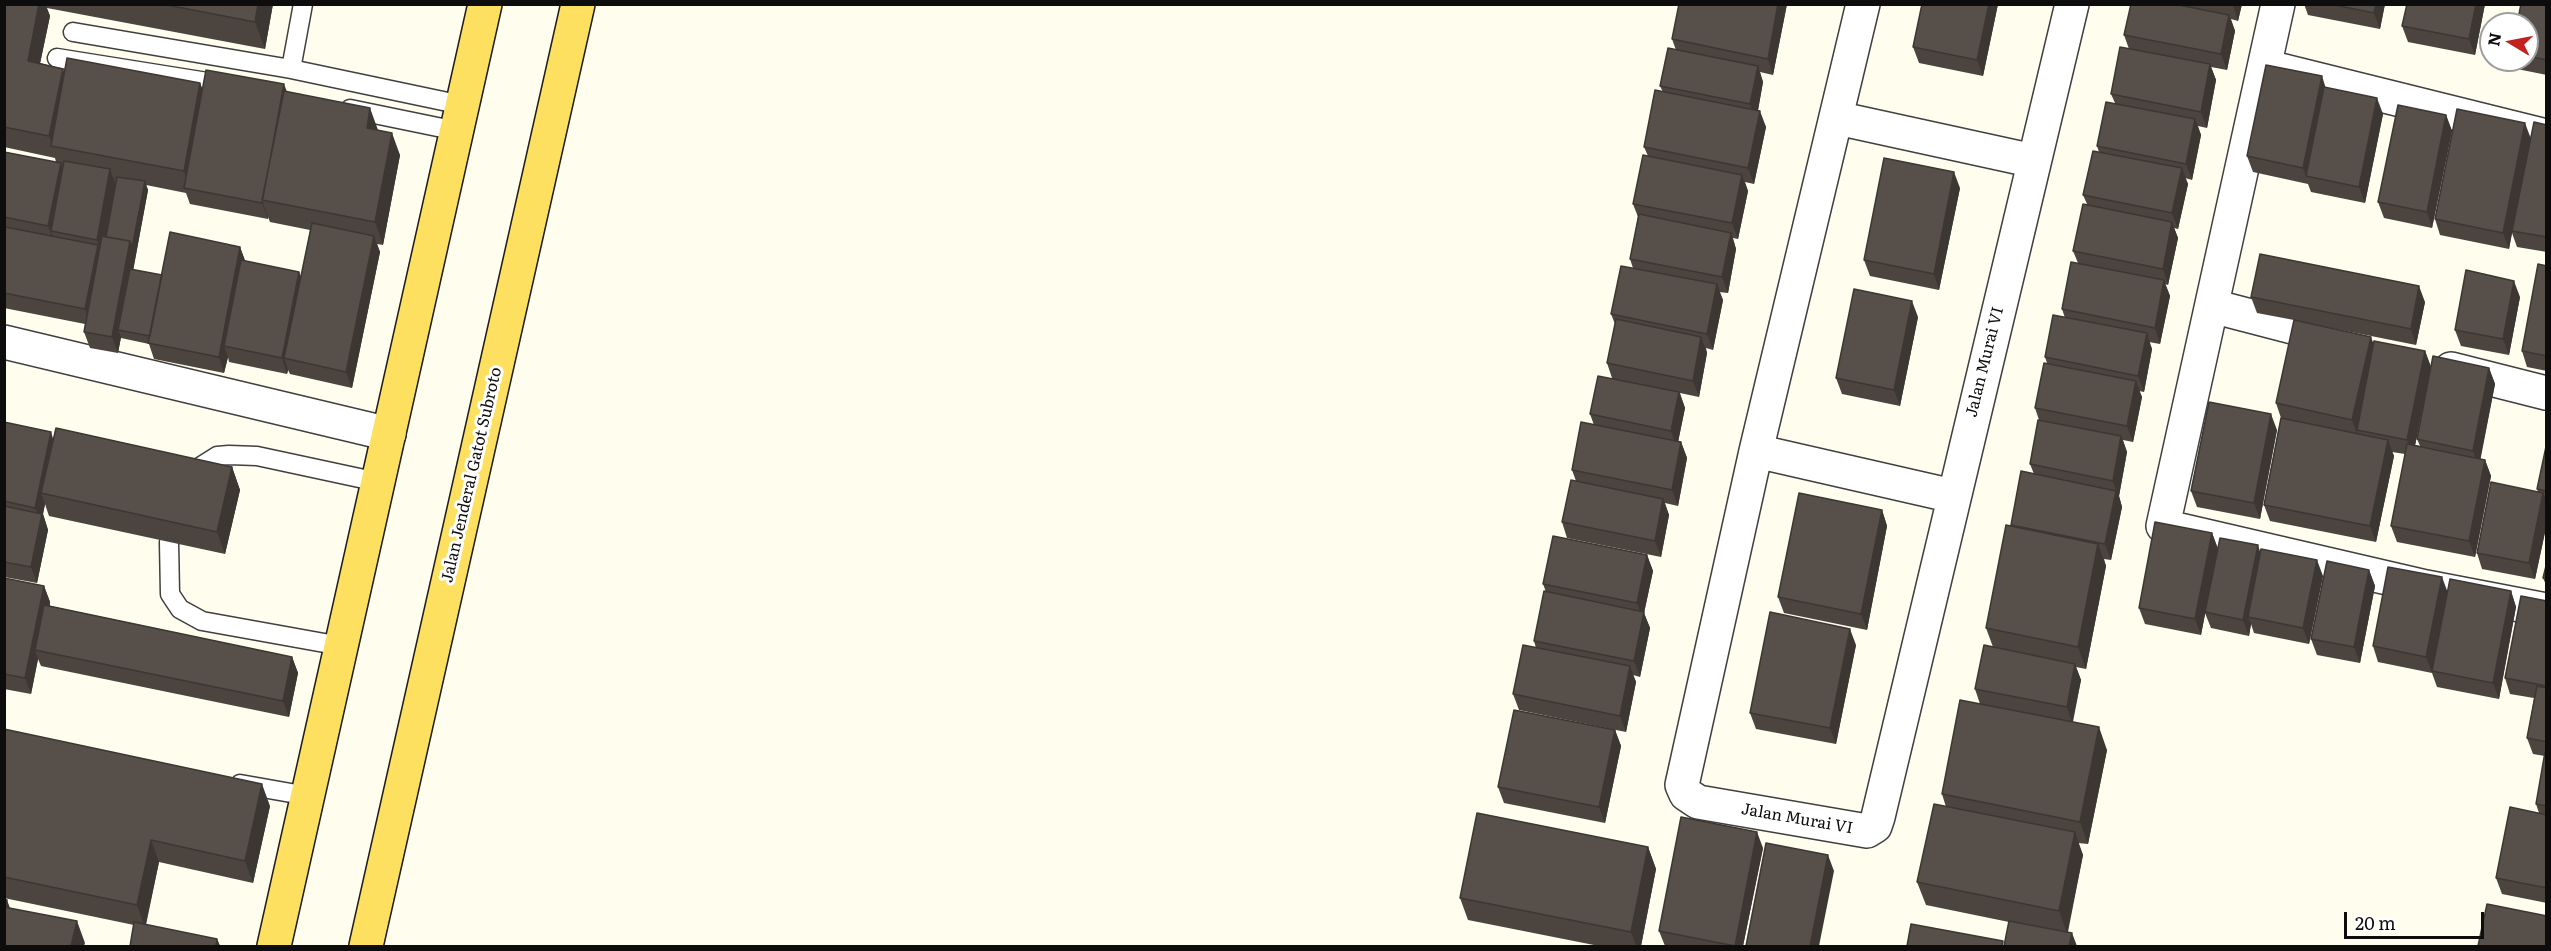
<!DOCTYPE html>
<style>
body{margin:0}
#map{position:relative;width:2551px;height:951px;overflow:hidden;background:#fffdee;font-family:Literata,serif}
canvas{display:block}
.frame{position:absolute;inset:0;border:6px solid #0d0d0d;pointer-events:none}
.north{position:absolute;left:2479px;top:12px;width:60px;height:60px;box-sizing:border-box;background:#fff;border:2px solid #9e9e9e;border-radius:50%;rotate:280deg;font-size:16px;font-weight:700;line-height:24px;text-align:center;color:#0d0d0d}
.north::after{content:'';display:block;margin:auto;width:21px;height:27px;background:#c32120;clip-path:polygon(50% 0,100% 100%,50% 72%,0 100%)}
.scale{position:absolute;left:2344px;top:912px;width:140px;height:27px;box-sizing:border-box;border:3px solid #0d0d0d;border-top:0;padding-left:8px;font-size:18px;line-height:21px;white-space:nowrap;color:#0d0d0d;-webkit-text-stroke:4px #fff;paint-order:stroke}
</style>
<div id="map">
<canvas width="2551" height="951"></canvas>
<div class="frame"></div>
<div class="north">N</div>
<div class="scale">20 m</div>
</div>
<script>
const c = document.querySelector('canvas').getContext('2d');
c.lineJoin = 'round';
const toPath = rows => new Path2D(rows.map(r => 'M' + r).join(''));
function stroke(path, color, width, dash) { c.strokeStyle = color; c.lineWidth = width; c.lineCap = dash ? 'butt' : 'round'; c.setLineDash(dash || []); c.stroke(path); }
function paint(path, color) { c.fillStyle = color; c.fill(path, 'evenodd'); }
function write(font, color, halo, rows, align = 'center') {
  c.font = font + ' Literata,serif'; c.lineWidth = 6; c.setLineDash([]); c.textBaseline = 'middle'; c.strokeStyle = halo; c.fillStyle = color; for (const [text, x, y, turn = 0] of rows) {
    c.save(); c.translate(x, y); c.rotate((+turn || 0) * Math.PI / 180); c.textAlign = isNaN(turn) ? turn : align; if (halo) c.strokeText(text, 0, 0); c.fillText(text, 0, 0); c.restore();
  }
}
const service = toPath([
 [73,32,291,69,462,105],
 [57,58,226,85],
 [291,69,303,4],
 [350,109,457,131],
 [187,475,217,456,229,455,257,456,378,482],
 [169,542,170,594,180,609,202,621,341,646],
 [240,784,308,796]
]);
const minor = toPath([
 [1863,4,1756,451,1682,785,1686,794,1698,802,1867,831,1875,826,1878,817,2072,4],
 [2278,4,2163,526,2426,587,2546,610],
 [2280,70,2546,136],
 [1837,118,2034,161],
 [2212,306,2335,338],
 [4,342,389,434],
 [2451,369,2546,393],
 [1756,451,1953,496]
]);
const primary = toPath([
 [274,946,485,4],
 [366,946,578,4]
]);
stroke(service, '#404040', 21);
stroke(minor, '#404040', 36);
stroke(primary, '#1e1e1e', 36);
stroke(service, '#fff', 18);
stroke(minor, '#fff', 33);
stroke(primary, '#fde060', 33);
paint(toPath([
 [4,4,273,4,265,49,47,8,50,16,40,63,63,69,64,73,200,83,202,88,286,92,378,130,400,155,383,245,377,244,380,252,352,388,290,374,288,370,287,374,229,362,228,357,224,373,154,359,149,344,121,338,121,337,118,353,90,348,84,332,85,324,4,308,4,152,56,162,55,158,4,147],
 [146,185,186,193,190,204,268,219,268,217,270,222,310,230,301,277,299,272,245,261,240,247,162,275,133,270,148,190],
 [1679,4,1787,4,1773,75,1760,72,1763,82,1758,111,1766,127,1754,184,1745,182,1748,191,1738,239,1733,238,1736,249,1728,293,1719,292,1723,300,1713,350,1706,348,1707,353,1699,397,1680,393,1685,408,1678,442,1681,442,1687,458,1678,506,1665,503,1669,515,1661,557,1567,538,1562,522,1576,481,1572,470,1594,425,1590,414,1612,378,1607,363,1615,324,1611,314,1633,268,1630,259,1638,217,1633,204,1648,156,1644,147,1663,92,1660,86,1676,50,1672,39],
 [1998,4,1983,76,1919,63,1913,47],
 [2131,4,2242,4,2238,21,2231,19,2235,31,2227,70,2211,67,2216,80,2207,128,2198,126,2201,135,2192,180,2185,178,2188,184,2178,229,2174,228,2178,238,2168,285,2165,284,2170,296,2160,344,2149,342,2152,349,2144,392,2139,391,2142,397,2133,442,2123,440,2127,452,2119,496,2122,507,2111,560,2104,559,2106,566,2086,669,2076,667,2081,680,2073,722,2107,750,2088,844,2078,843,2083,855,2068,932,2005,946,2009,922,1926,905,1917,882,1946,807,1942,794,1980,704,1975,689,1993,647,1986,628,2011,526,2034,474,2030,464,2039,420,2035,408,2047,363,2045,357,2065,318,2062,309,2078,263,2073,251,2087,204,2083,195,2099,152,2097,146,2115,103,2111,94,2129,49,2124,35],
 [2304,4,2385,4,2380,29,2308,15],
 [2407,4,2485,4,2475,55,2408,42,2402,26],
 [2547,4,2547,75,2517,69,2514,60,2527,60,2527,24],
 [2326,87,2383,114,2365,203,2311,192,2308,184,2253,172,2247,156],
 [2446,115,2452,131,2432,228,2384,218,2378,202],
 [2547,125,2547,252,2517,247,2512,233,2509,249,2440,235,2435,219],
 [1960,188,1939,290,1870,276,1864,260],
 [2547,266,2547,371,2527,367,2522,351],
 [2251,297,2425,302,2416,345,2306,323,2374,344,2425,351,2431,367,2415,445,2420,446,2417,439,2489,368,2495,384,2480,459,2485,460,2491,476,2475,557,2397,542,2391,526,2405,454,2392,452,2394,456,2376,542,2270,521,2264,505,2281,418,2276,403,2294,320,2257,313],
 [2520,297,2509,355,2461,346,2455,330],
 [1918,317,1900,406,1842,394,1836,378],
 [4,422,53,439,232,467,240,490,225,554,49,516,45,504,43,514,48,530,37,583,4,577],
 [2277,430,2260,519,2197,507,2191,491],
 [2547,442,2547,523,2535,579,2482,569,2477,553,2538,492,2537,489],
 [1882,510,1887,526,1867,630,1784,613,1778,597],
 [2212,533,2218,549,2260,552,2323,576,2309,644,2254,633,2251,624,2249,636,2211,628,2205,613,2201,635,2145,624,2139,608],
 [1647,555,1653,571,1644,613,1650,628,1640,677,1633,675,1636,682,1626,732,1519,710,1513,694,1536,648,1534,641,1546,592,1543,584],
 [2547,562,2547,587,2543,578],
 [2369,570,2375,586,2360,663,2317,655,2311,639],
 [4,578,44,586,50,602,50,606,292,657,298,673,289,717,41,666,38,659,31,694,4,689],
 [2511,591,2516,607,2499,699,2437,687,2432,673,2378,662,2373,646,2447,592],
 [2547,601,2547,903,2502,894,2496,878,2539,813,2536,804,2545,756,2533,754,2527,738,2534,698,2510,694,2505,678],
 [1856,645,1836,744,1756,729,1750,713],
 [4,729,270,806,253,883,159,862,146,925,217,939,220,946,130,946,134,925,4,898],
 [1615,730,1621,746,1605,823,1504,803,1498,787],
 [1648,847,1656,869,1641,946,1599,946,1468,920,1460,898],
 [1763,848,1743,946,1665,946,1659,931]
]), '#4b443f');
paint(toPath([
 [39,4,45,4,50,16,36,83,28,61],
 [258,4,273,4,265,49,255,22],
 [1778,4,1787,4,1773,75,1768,59],
 [1989,4,1998,4,1983,76,1977,60],
 [2242,4,2238,21,2233,5],
 [2376,4,2385,4,2380,29,2374,13],
 [2476,4,2485,4,2475,55,2469,39],
 [2229,15,2235,31,2227,70,2221,54],
 [2210,64,2216,80,2207,128,2201,112],
 [1758,66,1763,82,1756,120,1750,104],
 [63,69,71,91,53,147,49,136],
 [2322,76,2327,92,2306,176,2303,168],
 [200,83,208,105,190,190,184,171],
 [284,84,290,100,263,200],
 [2377,98,2383,114,2365,203,2359,187],
 [370,108,378,130,367,128],
 [1760,111,1766,127,1754,184,1748,168],
 [2446,115,2452,131,2432,228,2427,212],
 [2195,119,2201,135,2192,180,2186,164],
 [2525,123,2531,139,2512,231,2512,233,2509,249,2503,233],
 [392,133,400,155,383,245,375,222],
 [61,163,66,179,51,231,54,240,54,242,48,226],
 [2182,168,2188,184,2178,229,2172,213],
 [110,169,116,185,103,256,97,240],
 [1954,172,1960,188,1939,290,1934,274],
 [1742,175,1748,191,1738,239,1732,223],
 [145,181,148,190,122,331,118,330,121,337,118,353,112,337,130,241],
 [262,201,268,217,268,219,262,203],
 [2172,222,2178,238,2168,285,2163,269],
 [1731,233,1736,249,1728,293,1722,277],
 [374,236,380,252,352,388,346,372],
 [98,245,103,261,91,325,85,309],
 [240,247,246,263,224,346,228,357,224,373,219,357],
 [299,272,305,288,284,358,288,370,287,374,282,358],
 [2164,280,2170,296,2160,344,2155,328],
 [2514,281,2520,297,2509,355,2503,339],
 [1717,284,1723,300,1713,350,1707,334],
 [2419,286,2425,302,2416,345,2411,329],
 [1912,301,1918,317,1900,406,1894,390],
 [2147,333,2152,349,2144,392,2138,376],
 [1701,337,1707,353,1699,397,1693,381],
 [2371,337,2377,353,2357,430,2358,436,2352,420],
 [2425,351,2431,367,2413,456,2407,440],
 [2489,368,2495,384,2479,467,2473,451],
 [2136,381,2142,397,2133,442,2127,426],
 [1679,392,1685,408,1677,447,1671,431],
 [2271,414,2277,430,2260,519,2254,503],
 [51,432,56,448,41,493,45,504,43,514,48,530,37,583,31,567,41,523,35,508],
 [2121,436,2127,452,2119,496,2122,507,2111,560,2105,544,2116,491,2113,481],
 [2388,440,2394,456,2376,542,2370,526],
 [1681,442,1687,458,1678,506,1672,490],
 [2485,460,2491,476,2475,557,2469,541],
 [232,467,240,490,225,554,217,532],
 [2543,493,2547,501,2547,523,2535,579,2529,563],
 [1663,499,1669,515,1661,557,1655,541],
 [1882,510,1887,526,1867,630,1861,614],
 [2212,533,2218,549,2201,635,2195,619],
 [2098,544,2106,566,2086,669,2078,647],
 [2258,545,2263,561,2248,617,2251,624,2249,636,2243,620],
 [1647,555,1653,571,1644,613,1650,628,1640,677,1634,661,1643,619,1637,603],
 [2317,560,2323,576,2309,644,2303,628],
 [2369,570,2375,586,2360,663,2354,647],
 [2442,577,2448,593,2432,673,2426,657],
 [44,586,50,602,40,651,35,650,38,659,31,694,25,678],
 [2511,591,2516,607,2499,699,2493,683],
 [1850,629,1856,645,1836,744,1830,728],
 [292,657,298,673,289,717,283,701],
 [2075,664,2081,680,2072,723,2067,707],
 [1630,666,1636,682,1626,732,1620,716],
 [2099,727,2107,750,2088,844,2080,822],
 [1615,730,1621,746,1605,823,1599,807],
 [262,784,270,806,253,883,245,861],
 [1757,832,1763,848,1743,946,1735,946],
 [2075,832,2083,855,2067,933,2059,911],
 [151,840,159,862,145,927,137,905],
 [1648,847,1656,869,1641,946,1636,946,1631,932],
 [1828,855,1834,871,1819,946,1810,946],
 [7,900,10,908,4,913],
 [77,921,85,943,84,946,71,946],
 [2072,933,2077,946,2069,946],
 [217,939,220,946,216,946]
]), '#3d3733');
const building = toPath([
 [4,4,39,4,28,61,63,69,49,136,4,127,4,4],
 [162,4,258,4,255,22,162,4],
 [1679,4,1778,4,1768,59,1672,39,1679,4],
 [1922,4,1989,4,1977,60,1913,47,1922,4],
 [2131,4,2174,4,2229,15,2221,54,2124,35,2131,4],
 [2330,4,2376,4,2374,13,2330,4],
 [2407,4,2476,4,2469,39,2402,26,2407,4],
 [2521,4,2547,4,2547,60,2527,56,2527,24,2517,24,2521,4],
 [2120,47,2210,64,2201,112,2111,94,2120,47],
 [1668,48,1758,66,1750,104,1660,86,1668,48],
 [67,58,200,83,184,171,51,146,67,58],
 [2266,65,2322,76,2303,168,2247,156,2266,65],
 [206,70,284,84,262,203,184,188,206,70],
 [2324,87,2377,98,2359,187,2306,176,2324,87],
 [1655,90,1760,111,1748,168,1644,147,1655,90],
 [284,91,370,108,367,128,392,133,375,222,262,200,284,91],
 [2106,102,2195,119,2186,164,2097,146,2106,102],
 [2398,105,2446,115,2427,212,2378,202,2398,105],
 [2457,109,2525,123,2503,233,2435,219,2457,109],
 [2534,122,2547,125,2547,237,2512,231,2534,122],
 [2093,151,2182,168,2172,213,2083,195,2093,151],
 [4,152,61,163,48,226,4,217,4,152],
 [1643,155,1742,175,1732,223,1633,204,1643,155],
 [1884,158,1954,172,1934,274,1864,260,1884,158],
 [64,161,110,169,97,240,51,231,64,161],
 [117,177,145,181,132,248,130,241,106,237,117,177],
 [2083,204,2172,222,2163,269,2073,251,2083,204],
 [1639,214,1731,233,1722,277,1630,259,1639,214],
 [312,223,374,236,346,372,284,358,312,223],
 [5,227,98,245,85,309,4,293,4,232,5,227],
 [170,232,240,247,219,357,148,343,170,232],
 [102,236,130,241,112,337,84,332,102,236],
 [2260,254,2419,286,2411,329,2251,297,2260,254],
 [241,260,299,272,282,358,224,346,241,260],
 [2071,262,2164,280,2155,328,2062,309,2071,262],
 [2538,264,2547,266,2547,356,2522,351,2538,264],
 [1621,266,1717,284,1707,334,1611,314,1621,266],
 [130,269,162,275,150,336,118,330,130,269],
 [2466,270,2514,281,2503,339,2455,330,2466,270],
 [1854,289,1912,301,1894,390,1836,378,1854,289],
 [2053,315,2147,333,2138,376,2045,357,2053,315],
 [1616,319,1701,337,1693,381,1607,363,1616,319],
 [2294,320,2371,337,2352,420,2276,403,2294,320],
 [2374,341,2425,351,2407,440,2357,430,2374,341],
 [2433,356,2489,368,2473,451,2417,439,2433,356],
 [2044,363,2136,381,2127,426,2035,408,2044,363],
 [1598,376,1679,392,1671,431,1590,414,1598,376],
 [2209,402,2271,414,2254,503,2191,491,2209,402],
 [2281,418,2388,440,2370,526,2264,505,2281,418],
 [2038,420,2121,436,2113,481,2030,464,2038,420],
 [4,422,51,432,35,508,4,501,4,422],
 [1581,422,1681,442,1672,490,1572,470,1581,422],
 [56,428,232,467,217,532,41,493,56,428],
 [2547,442,2547,491,2537,489,2547,442],
 [2407,444,2485,460,2469,541,2391,526,2407,444],
 [2021,471,2116,491,2105,544,2011,525,2021,471],
 [1571,480,1663,499,1655,541,1562,522,1571,480],
 [2491,482,2543,493,2529,563,2477,553,2491,482],
 [1799,493,1882,510,1861,614,1778,597,1799,493],
 [4,506,42,514,31,567,4,562,4,506],
 [2155,522,2212,533,2195,619,2139,608,2155,522],
 [2006,525,2098,544,2078,647,1986,628,2006,525],
 [1553,536,1647,555,1637,603,1543,584,1553,536],
 [2220,538,2258,545,2243,620,2205,612,2220,538],
 [2261,549,2317,560,2303,628,2248,617,2261,549],
 [2327,561,2369,570,2354,647,2311,639,2327,561],
 [2547,562,2547,579,2543,578,2547,562],
 [2388,567,2442,577,2426,657,2373,646,2388,567],
 [4,578,44,586,25,678,4,674,4,578],
 [2450,579,2511,591,2493,683,2432,671,2450,579],
 [1544,591,1644,612,1634,661,1534,641,1544,591],
 [2521,596,2547,601,2547,686,2505,678,2521,596],
 [44,605,292,657,283,701,35,650,44,605],
 [1770,612,1850,629,1830,728,1750,713,1770,612],
 [1523,645,1630,666,1620,716,1513,694,1523,645],
 [1984,645,2075,664,2067,707,1975,689,1984,645],
 [2537,686,2547,688,2547,742,2527,738,2537,686],
 [1960,700,2099,727,2080,822,1942,794,1960,700],
 [1514,710,1615,730,1599,807,1498,787,1514,710],
 [4,729,262,784,245,861,151,840,137,905,4,877,4,729],
 [2545,752,2547,753,2547,806,2536,804,2545,752],
 [1934,804,2075,832,2059,911,1917,882,1934,804],
 [2510,807,2547,815,2547,888,2496,878,2510,807],
 [1477,813,1648,847,1631,932,1460,898,1477,813],
 [1681,817,1757,832,1735,946,1659,931,1681,817],
 [1766,843,1828,855,1810,946,1746,946,1766,843],
 [4,899,7,900,6,907,4,907,4,899],
 [2487,904,2547,916,2547,946,2478,946,2487,904],
 [4,907,77,921,71,946,4,946,4,907],
 [2009,921,2072,933,2069,946,2004,946,2009,921],
 [134,922,217,939,216,946,130,946,134,922],
 [1911,924,2003,941,2002,946,1907,946,1911,924]
]);
paint(building, '#574f49');
stroke(building, '#3d3733', 1.5);
write('16px', '#0d0d0d', '#fff', [
 ["Jalan Murai VI",1985,362,-76],
 ["Jalan Jenderal Gatot Subroto",472,475,-77],
 ["Jalan Murai VI",1797,819,10]
]);
</script>
